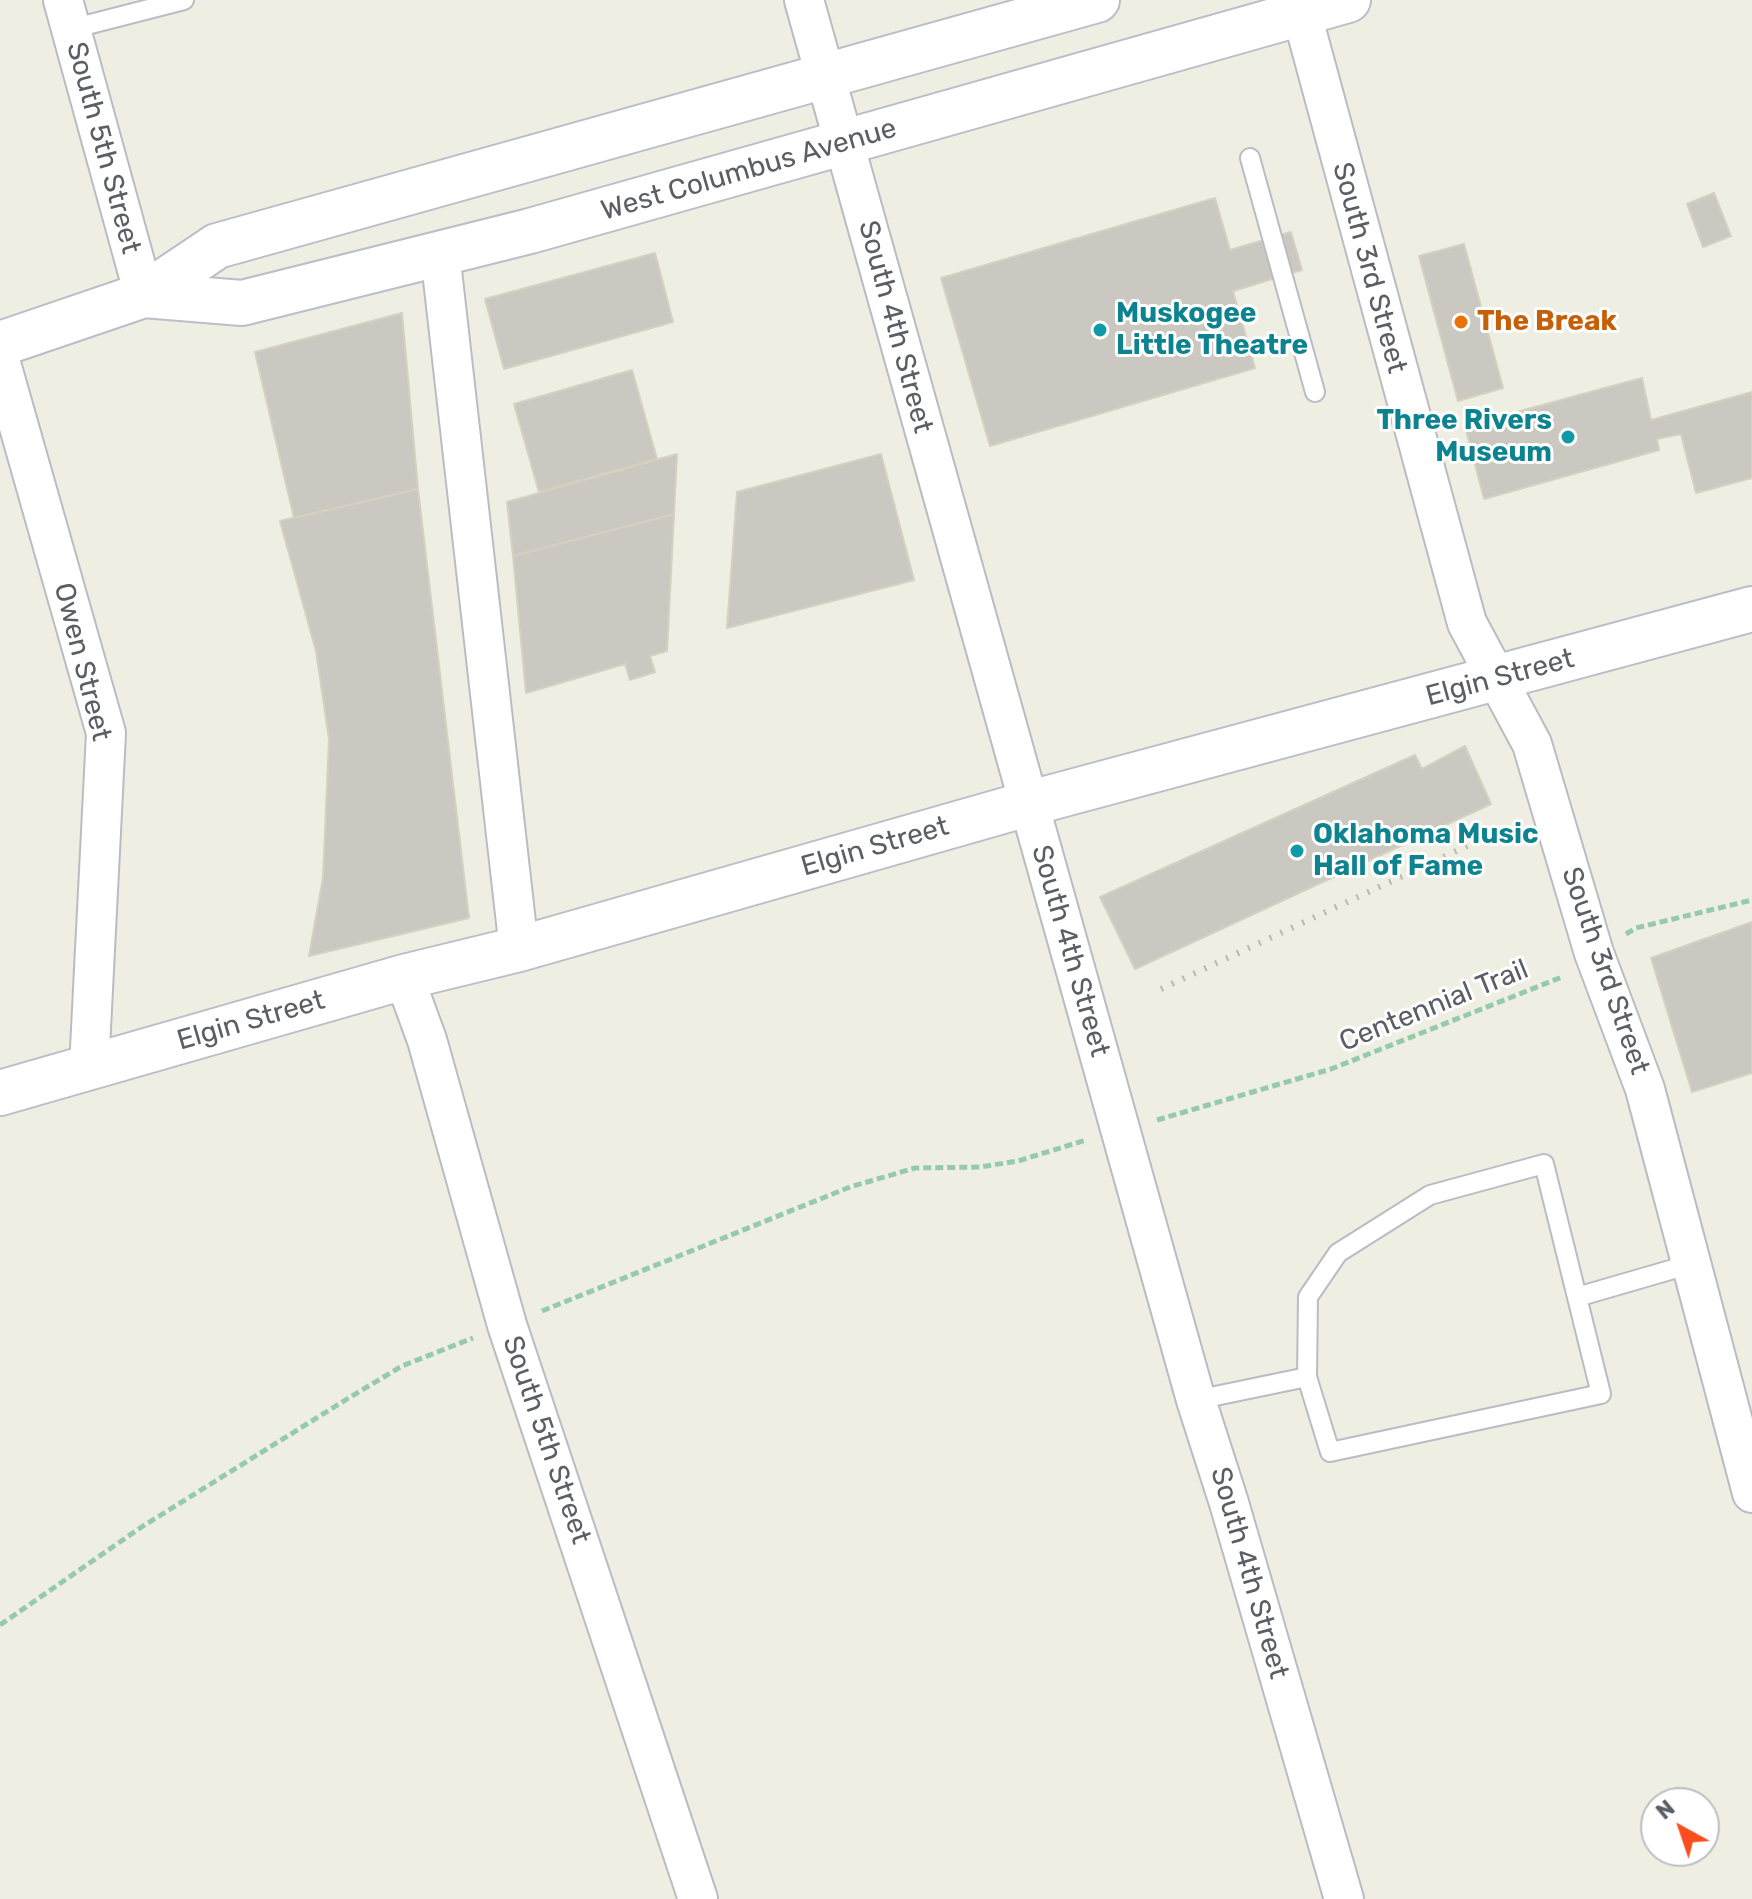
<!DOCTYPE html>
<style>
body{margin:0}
#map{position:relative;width:1752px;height:1899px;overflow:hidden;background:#efeee3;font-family:Rubik,sans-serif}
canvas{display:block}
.north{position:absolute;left:1640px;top:1787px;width:80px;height:80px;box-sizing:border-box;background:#fff;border:2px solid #bdbfc1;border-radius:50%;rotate:320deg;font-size:22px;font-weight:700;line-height:32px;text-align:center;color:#5b5e65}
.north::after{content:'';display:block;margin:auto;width:28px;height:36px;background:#fb4e1e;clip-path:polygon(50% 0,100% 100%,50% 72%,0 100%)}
</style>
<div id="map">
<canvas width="1752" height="1899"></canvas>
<div class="north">N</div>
</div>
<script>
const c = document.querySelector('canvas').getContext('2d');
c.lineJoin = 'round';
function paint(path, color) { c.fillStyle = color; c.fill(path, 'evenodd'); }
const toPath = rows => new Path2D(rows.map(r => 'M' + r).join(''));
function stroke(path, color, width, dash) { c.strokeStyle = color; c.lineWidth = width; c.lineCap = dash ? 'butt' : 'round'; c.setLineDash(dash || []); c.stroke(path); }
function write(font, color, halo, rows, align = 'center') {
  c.font = font + ' Rubik,sans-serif'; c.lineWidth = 6; c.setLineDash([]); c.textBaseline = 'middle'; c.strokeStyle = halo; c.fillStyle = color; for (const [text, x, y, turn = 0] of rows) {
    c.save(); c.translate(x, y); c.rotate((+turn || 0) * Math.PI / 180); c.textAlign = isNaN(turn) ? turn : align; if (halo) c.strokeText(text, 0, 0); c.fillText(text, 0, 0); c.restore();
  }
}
const building = toPath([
 [1714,193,1731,236,1703,247,1687,204,1714,193],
 [1215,198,1230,250,1291,232,1302,270,1233,291,1255,368,990,446,941,278,1215,198],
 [1464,244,1503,388,1458,401,1419,256,1464,244],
 [655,253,673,322,504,369,485,299,655,253],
 [402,313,418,489,294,518,255,352,402,313],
 [632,370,657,459,539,492,514,404,632,370],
 [1642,378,1651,420,1752,392,1752,478,1696,493,1681,434,1657,439,1659,450,1484,499,1465,426,1642,378],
 [677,454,674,514,513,556,507,502,677,454],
 [881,454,914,580,727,628,737,492,881,454],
 [418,489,469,918,309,956,323,878,329,739,316,651,280,521,418,489],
 [674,514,667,651,650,656,655,672,630,680,625,664,526,693,513,556,674,514],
 [1465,746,1491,804,1135,969,1100,897,1415,755,1422,769,1465,746],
 [1752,922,1752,1073,1692,1092,1651,958,1752,922]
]);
paint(building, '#cac8c0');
stroke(building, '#d5d1c0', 2);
const lane = toPath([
 [71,29,184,0],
 [1250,158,1315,392],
 [1577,1297,1691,1264],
 [1196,1400,1307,1377,1330,1452,1601,1394,1544,1164,1430,1195,1338,1253,1308,1297,1307,1377]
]);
const street = toPath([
 [63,0,144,295],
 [804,0,1196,1400,1229,1503,1344,1899],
 [1298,0,1467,623,1532,744,1594,953,1645,1089,1752,1493],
 [440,253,519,949],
 [0,360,106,733,89,1068],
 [404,977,427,1040,507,1325,698,1899]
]);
const secondary = toPath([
 [144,295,242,303,530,231,1348,0],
 [0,344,144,295,217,246,1097,0],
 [0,1093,404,977,519,949,1027,804,1752,609]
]);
stroke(lane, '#bbbcc3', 22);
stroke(street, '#bbbcc3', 42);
stroke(secondary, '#bbbec6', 48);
stroke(toPath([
 [1626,934,1636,928,1752,900],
 [1157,1120,1331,1069,1562,977],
 [542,1311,850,1187,915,1168,980,1167,1018,1161,1086,1140],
 [0,1625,140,1528,347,1399,402,1366,473,1338]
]), '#95cbac', 5, [8, 4]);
stroke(lane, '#fff', 18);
stroke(street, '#fff', 38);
stroke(secondary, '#fff', 44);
stroke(toPath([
 [1161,989,1469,845]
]), '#b7b7b8', 6, [2, 10]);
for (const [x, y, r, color] of [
 [1461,322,8,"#e8710a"],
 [1100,330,8,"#0f9aa8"],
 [1568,437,8,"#0f9aa8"],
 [1297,851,8,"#0f9aa8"]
]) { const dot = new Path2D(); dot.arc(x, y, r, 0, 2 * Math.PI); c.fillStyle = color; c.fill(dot); stroke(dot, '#fff', 3); }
write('28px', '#5b5e65', '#fff', [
 ["South 5th Street",103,148,75],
 ["West Columbus Avenue",749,170,-16],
 ["South 3rd Street",1369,268,75],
 ["South 4th Street",895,327,75],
 ["Owen Street",82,662,76],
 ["Elgin Street",1500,678,-15],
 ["Elgin Street",875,847,-16],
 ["South 4th Street",1070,951,74],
 ["South 3rd Street",1605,971,71],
 ["Centennial Trail",1434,1006,-22],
 ["Elgin Street",251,1021,-16],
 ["South 5th Street",546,1440,71],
 ["South 4th Street",1249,1573,74]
]);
write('bold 28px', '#0d838f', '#fff', [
 ["Muskogee",1116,314],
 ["Little Theatre",1116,346],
 ["Three Rivers",1552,421,"right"],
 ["Museum",1552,453,"right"],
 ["Oklahoma Music",1313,835],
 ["Hall of Fame",1313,867]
], 'left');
write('bold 28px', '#c56008', '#fff', [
 ["The Break",1477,322]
], 'left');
</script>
